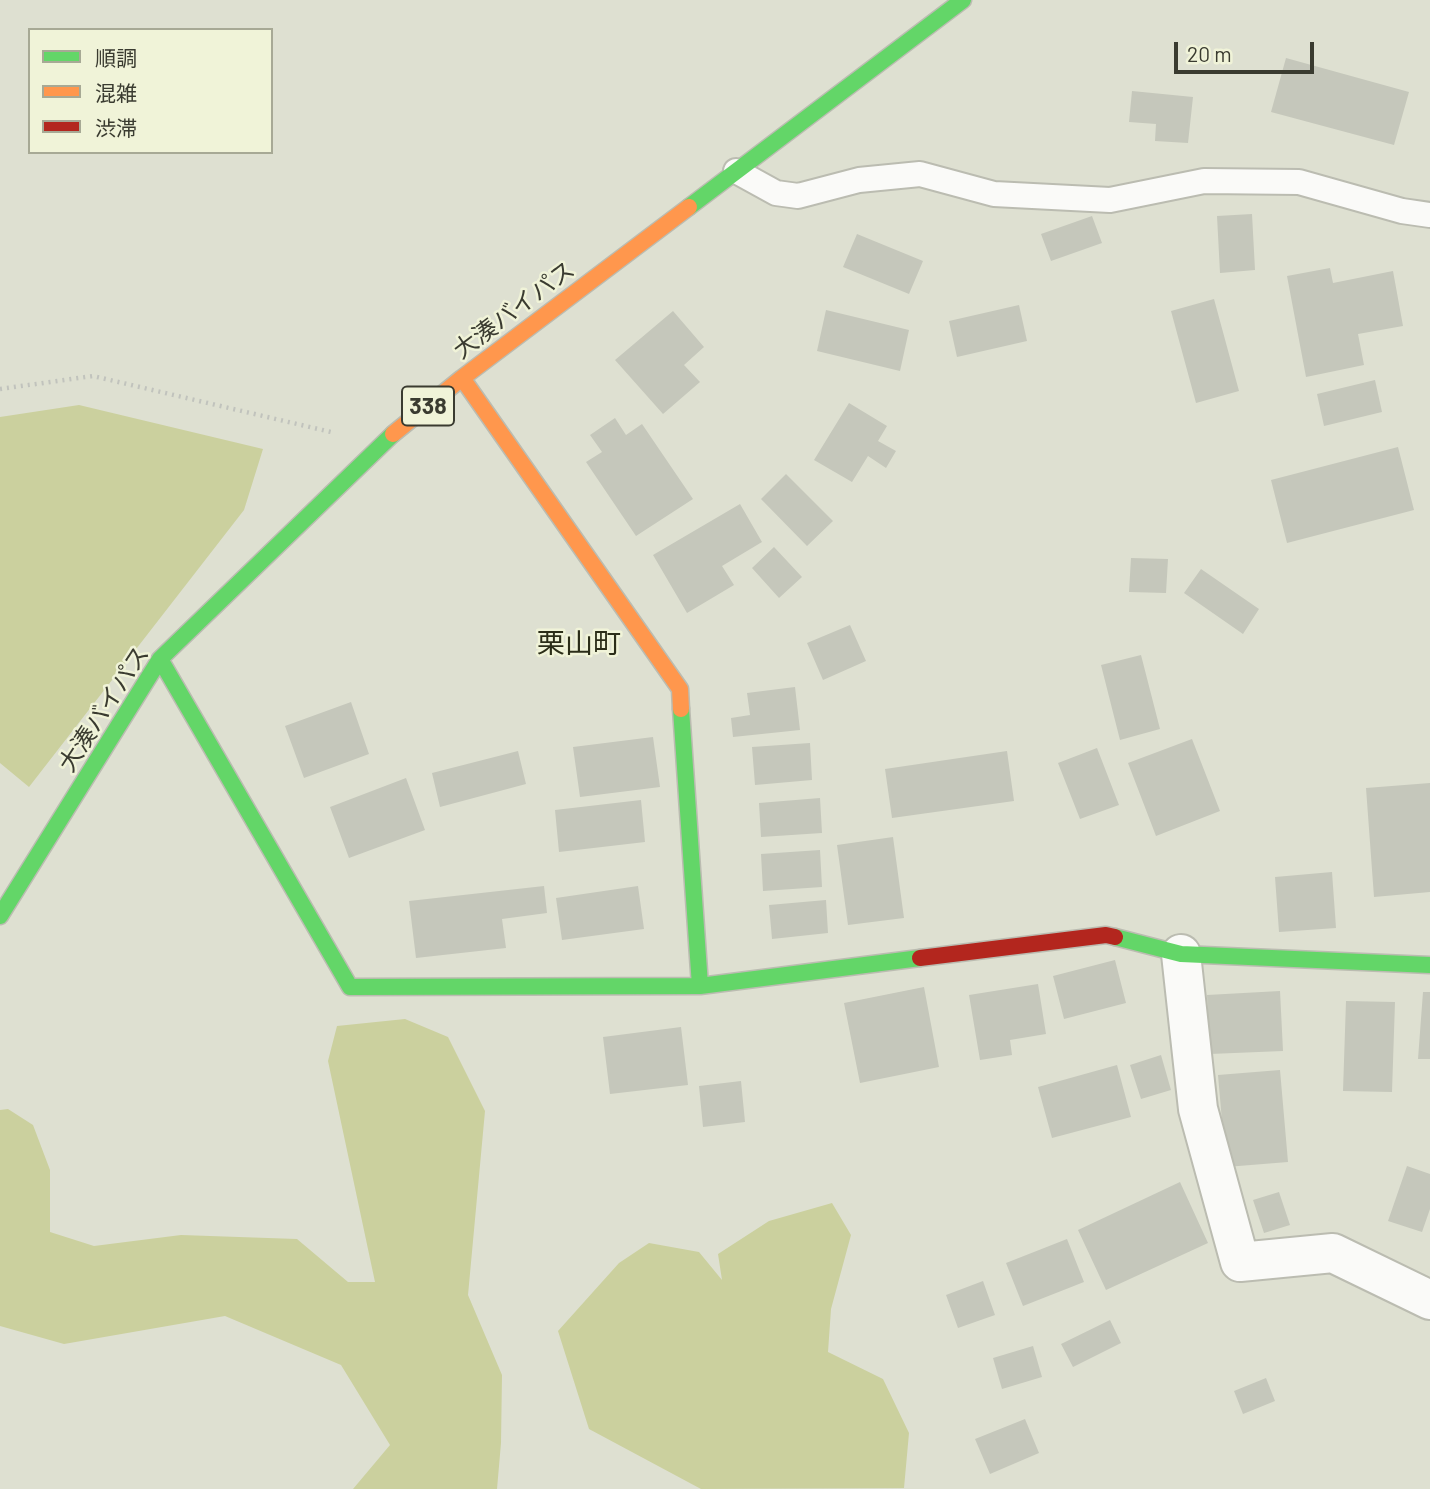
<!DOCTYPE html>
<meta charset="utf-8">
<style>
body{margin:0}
#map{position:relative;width:1430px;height:1489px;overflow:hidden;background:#dee0d1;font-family:Barlow,"Noto Sans JP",sans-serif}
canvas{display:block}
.legend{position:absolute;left:28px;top:28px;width:245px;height:126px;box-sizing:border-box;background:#f0f3d8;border:2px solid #a7a995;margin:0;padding:9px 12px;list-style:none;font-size:21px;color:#3a3b30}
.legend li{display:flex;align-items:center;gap:14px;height:35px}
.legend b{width:35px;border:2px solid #a7a995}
.scale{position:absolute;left:1174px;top:42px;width:140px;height:32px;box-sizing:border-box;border:4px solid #3a3b30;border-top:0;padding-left:9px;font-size:21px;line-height:24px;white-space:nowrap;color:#3a3b30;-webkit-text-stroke:5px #f0f3d8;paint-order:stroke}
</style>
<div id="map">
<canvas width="1430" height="1489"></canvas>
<ul class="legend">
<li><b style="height:9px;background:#63d668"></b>順調</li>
<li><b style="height:9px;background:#ff974d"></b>混雑</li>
<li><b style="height:9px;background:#b3261e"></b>渋滞</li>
</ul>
<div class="scale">20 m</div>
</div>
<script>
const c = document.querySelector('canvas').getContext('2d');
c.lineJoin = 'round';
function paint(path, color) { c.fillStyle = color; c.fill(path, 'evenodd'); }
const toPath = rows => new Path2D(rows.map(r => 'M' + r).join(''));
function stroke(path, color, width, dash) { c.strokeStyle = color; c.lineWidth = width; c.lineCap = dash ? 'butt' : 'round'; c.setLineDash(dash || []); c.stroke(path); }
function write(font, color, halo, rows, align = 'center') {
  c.font = font + ' Barlow,"Noto Sans JP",sans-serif'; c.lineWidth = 5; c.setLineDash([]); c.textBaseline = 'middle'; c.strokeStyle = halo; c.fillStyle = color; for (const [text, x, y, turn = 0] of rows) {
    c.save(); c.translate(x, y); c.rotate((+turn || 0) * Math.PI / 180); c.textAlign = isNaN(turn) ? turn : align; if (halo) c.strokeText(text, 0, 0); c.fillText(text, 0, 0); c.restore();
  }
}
paint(toPath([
 [79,405,263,449,244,510,29,787,0,763,0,417],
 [405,1019,448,1037,485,1111,468,1295,502,1375,501,1443,497,1489,353,1489,390,1445,341,1365,225,1316,64,1344,0,1326,0,1110,8,1109,33,1125,50,1170,50,1232,94,1246,181,1235,297,1239,348,1282,375,1282,328,1061,337,1026],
 [832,1203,851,1235,831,1309,828,1352,883,1379,909,1433,904,1488,701,1489,589,1429,558,1331,619,1263,649,1243,699,1252,722,1280,718,1254,769,1221]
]), '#cbd09e');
paint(toPath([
 [1286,58,1409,92,1394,145,1271,112],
 [1132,91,1193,97,1188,143,1155,141,1156,124,1129,122],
 [1252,214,1255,270,1220,273,1217,216],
 [1092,216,1102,243,1051,261,1041,234],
 [857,234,923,261,909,294,843,267],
 [1330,268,1333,283,1393,271,1403,326,1358,334,1364,365,1306,377,1287,276],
 [1214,299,1239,391,1196,403,1171,311],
 [1019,305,1027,341,957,357,949,321],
 [826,310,909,330,900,371,817,351],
 [673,311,704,347,684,365,700,382,663,414,615,360],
 [1375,380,1382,412,1324,426,1317,394],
 [849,403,887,426,878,441,896,451,886,468,868,456,852,482,814,460],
 [615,418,626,435,642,424,693,499,636,536,586,462,602,452,590,435],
 [1398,447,1414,510,1287,543,1271,480],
 [786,474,833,521,807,546,761,499],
 [740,504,762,542,722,566,734,585,687,613,653,555],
 [774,547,802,577,779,598,752,568],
 [1131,558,1168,559,1166,593,1129,592],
 [1201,569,1259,609,1243,634,1184,593],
 [850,625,866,661,823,680,807,643],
 [1141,655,1160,729,1120,740,1101,665],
 [795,687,800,730,733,737,731,718,750,715,747,693],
 [351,702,369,754,304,778,285,726],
 [653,737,660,787,580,797,573,747],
 [1192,739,1220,811,1156,836,1128,763],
 [810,743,812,780,755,785,752,747],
 [1097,748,1119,805,1080,819,1058,763],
 [518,751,526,784,440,807,432,773],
 [1007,751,1014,801,892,818,885,769],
 [406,778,425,830,349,858,330,807],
 [1430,783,1430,892,1374,897,1366,788],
 [820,798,822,833,761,837,759,803],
 [641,800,645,842,559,852,555,810],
 [893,837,904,918,848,925,837,845],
 [820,850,822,887,763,891,761,854],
 [1332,872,1336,928,1279,932,1275,877],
 [544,886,547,913,502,919,506,948,416,958,409,901],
 [638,886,644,929,562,940,556,898],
 [826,900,828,933,772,939,769,905],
 [1115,960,1126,1003,1064,1019,1053,976],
 [1038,984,1046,1034,1010,1040,1012,1055,980,1060,969,995],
 [924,987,939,1067,860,1083,844,1003],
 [1280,991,1283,1051,1210,1054,1207,995],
 [1423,992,1430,992,1430,1059,1418,1059],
 [1346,1001,1395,1002,1392,1092,1343,1091],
 [681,1027,688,1085,610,1094,603,1037],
 [1161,1055,1171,1090,1141,1099,1130,1065],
 [1117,1065,1131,1117,1052,1138,1038,1087],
 [1280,1070,1288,1162,1226,1167,1218,1075],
 [741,1081,745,1122,703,1127,699,1086],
 [1407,1166,1430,1174,1430,1209,1422,1232,1388,1221],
 [1180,1182,1208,1243,1106,1290,1078,1230],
 [1279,1192,1290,1225,1264,1233,1253,1200],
 [1067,1239,1084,1282,1023,1306,1006,1263],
 [983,1281,995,1315,958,1328,946,1295],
 [1110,1320,1121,1343,1073,1367,1061,1344],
 [1033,1346,1042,1377,1002,1389,993,1358],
 [1266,1378,1275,1401,1243,1414,1234,1391],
 [1025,1419,1039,1453,990,1474,975,1439]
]), '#c5c7bb');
const lane = toPath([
 [736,171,776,193,798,196,859,180,920,174,994,194,1110,200,1204,181,1299,182,1402,211,1430,215]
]);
const street = toPath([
 [1181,954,1198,1109,1240,1262,1333,1253,1430,1300]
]);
const fast = toPath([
 [689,207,963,0],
 [160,659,350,987,700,986,920,958],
 [681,709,700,986],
 [0,916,160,659,393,434],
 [1115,937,1181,954,1430,965]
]);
const slow = toPath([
 [462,378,680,689,681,709],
 [393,434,462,378,689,207]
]);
const jam = toPath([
 [920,958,1106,935,1115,937]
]);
stroke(lane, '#bbbcb1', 28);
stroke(street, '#bbbcb1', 42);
stroke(fast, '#bbbcb1', 19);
stroke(slow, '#bbbcb1', 19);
stroke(jam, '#bbbcb1', 19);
stroke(toPath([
 [0,389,93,376,331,432]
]), '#c1c3bd', 4.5, [2, 5]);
stroke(lane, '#fafaf8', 24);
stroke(street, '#fafaf8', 38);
stroke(fast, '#63d668', 16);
stroke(slow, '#ff974d', 16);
stroke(jam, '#b3261e', 16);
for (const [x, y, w] of [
 [428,406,52]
]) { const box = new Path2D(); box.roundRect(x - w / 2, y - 19.5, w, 39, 5); c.fillStyle = '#f0f3d8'; c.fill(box); stroke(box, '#3a3b30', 2); }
write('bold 23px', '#3a3b30', null, [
 ["338",428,406]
]);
write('24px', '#3a3b30', '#f0f3d8', [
 ["大湊バイパス",514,310,-37],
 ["大湊バイパス",104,709,-57]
]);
write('28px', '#2b2d18', '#f0f3d8', [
 ["栗山町",579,644]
]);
</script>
